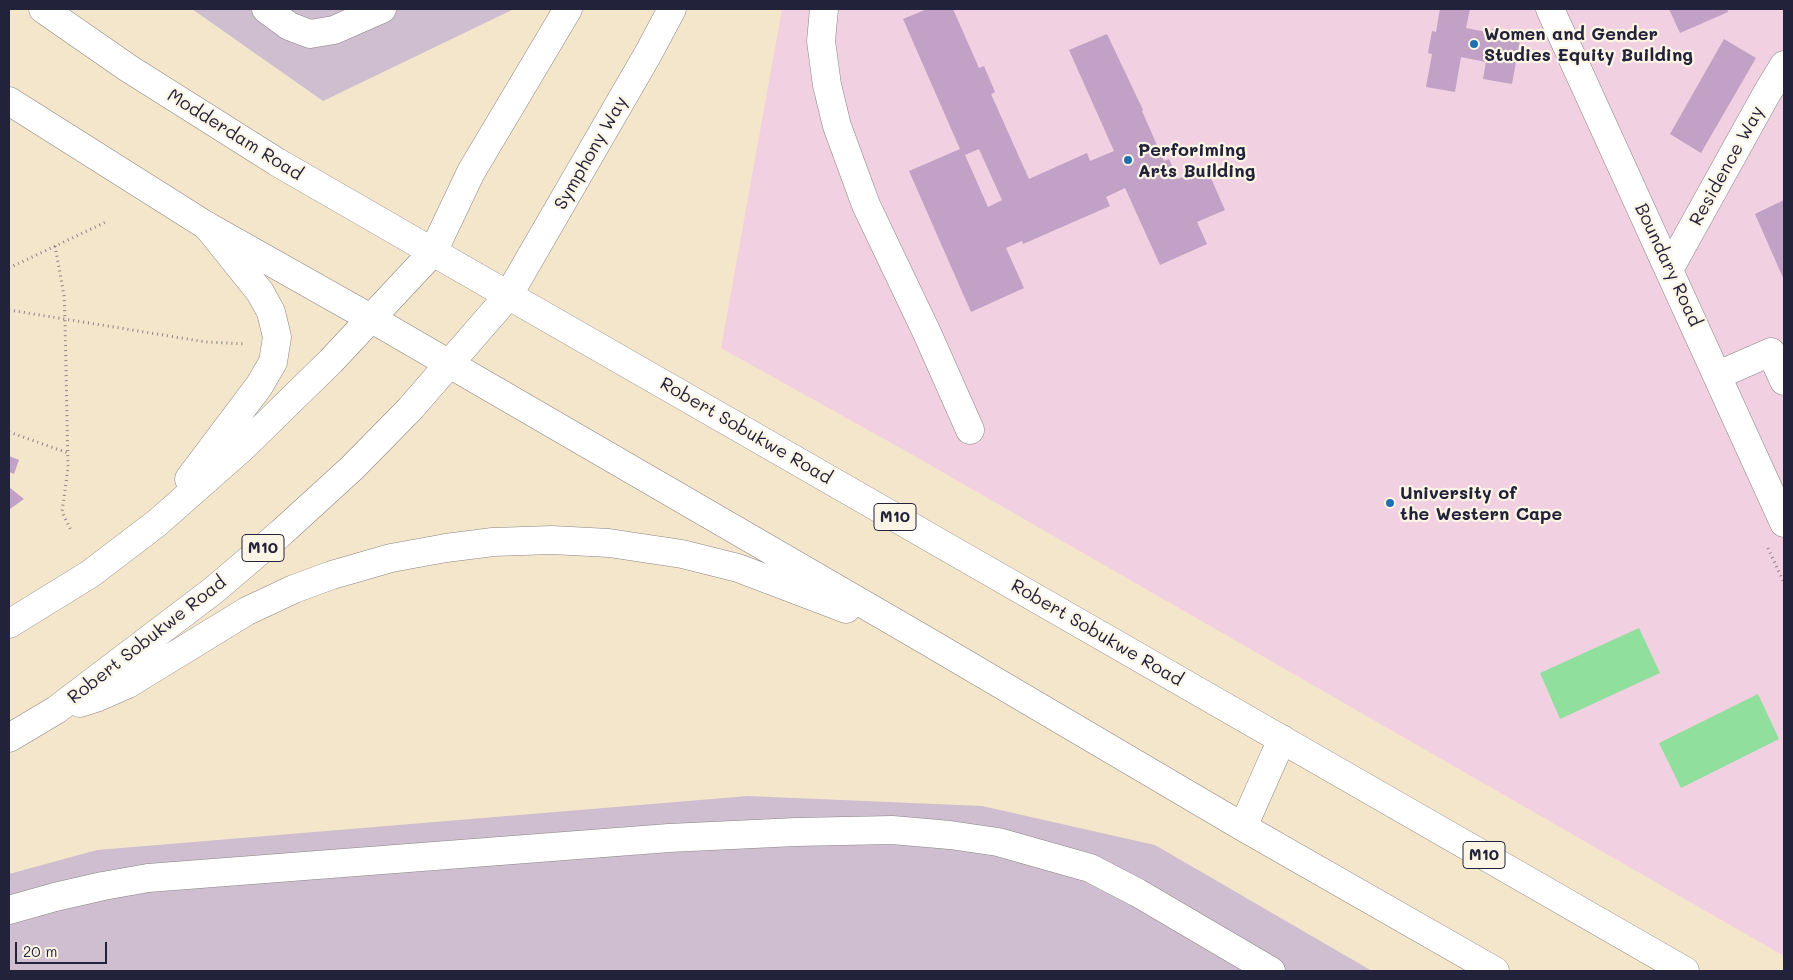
<!DOCTYPE html>
<style>
body{margin:0}
#map{position:relative;width:1793px;height:980px;overflow:hidden;background:#f4e6cb;font-family:Mali,sans-serif}
canvas{display:block}
.frame{position:absolute;inset:0;border:10px solid #22223b;pointer-events:none}
.scale{position:absolute;left:15px;top:942px;width:92px;height:22px;box-sizing:border-box;border:2px solid #22223b;border-top:0;padding-left:6px;font-size:15px;line-height:18px;white-space:nowrap;color:#22223b;-webkit-text-stroke:4px #fcf5e5;paint-order:stroke}
</style>
<div id="map">
<canvas width="1793" height="980"></canvas>
<div class="frame"></div>
<div class="scale">20 m</div>
</div>
<script>
const c = document.querySelector('canvas').getContext('2d');
c.lineJoin = 'round';
function paint(path, color) { c.fillStyle = color; c.fill(path, 'evenodd'); }
const toPath = rows => new Path2D(rows.map(r => 'M' + r).join(''));
function stroke(path, color, width, dash) { c.strokeStyle = color; c.lineWidth = width; c.lineCap = dash ? 'butt' : 'round'; c.setLineDash(dash || []); c.stroke(path); }
function write(font, color, halo, rows, align = 'center') {
  c.font = font + ' Mali,sans-serif'; c.lineWidth = 4.5; c.setLineDash([]); c.textBaseline = 'middle'; c.strokeStyle = halo; c.fillStyle = color; for (const [text, x, y, turn = 0] of rows) {
    c.save(); c.translate(x, y); c.rotate((+turn || 0) * Math.PI / 180); c.textAlign = isNaN(turn) ? turn : align; if (halo) c.strokeText(text, 0, 0); c.fillText(text, 0, 0); c.restore();
  }
}
paint(toPath([
 [782,9,1784,9,1784,956,911,454,721,348]
]), '#f1d0e2');
paint(toPath([
 [192,9,514,9,323,101],
 [748,796,982,806,1155,845,1372,971,9,971,9,874,97,850]
]), '#cebed0');
paint(toPath([
 [1639,628,1660,673,1560,719,1540,673],
 [1758,694,1779,739,1681,788,1659,743]
]), '#91df9d');
paint(toPath([
 [927,9,953,9,979,68,984,66,995,92,991,94,1029,179,1087,153,1090,161,1114,151,1069,50,1107,34,1143,110,1142,111,1164,161,1169,159,1178,179,1206,167,1225,210,1197,222,1207,244,1160,265,1125,188,1106,197,1110,206,1023,244,1022,241,1006,248,1024,288,971,312,909,171,960,149,903,19],
 [979,149,1002,200,988,207,965,155],
 [1440,9,1470,9,1466,28,1492,33,1492,29,1521,34,1512,84,1483,79,1486,62,1461,57,1455,92,1426,87,1432,54,1428,53,1432,31,1436,32],
 [1669,9,1727,9,1728,12,1680,33],
 [1724,39,1756,58,1701,153,1670,134],
 [1784,200,1784,280,1755,214],
 [9,456,19,460,14,474,9,472],
 [9,487,24,499,10,509,9,508]
]), '#c1a1c5');
const minor = toPath([
 [43,9,128,68,277,162,433,252],
 [266,9,289,26,310,34,334,30,382,9],
 [824,9,821,41,827,85,837,126,866,205,927,333,970,430],
 [1550,9,1784,523],
 [9,101,207,226,372,319],
 [1670,268,1767,93,1784,65],
 [1718,375,1771,352,1784,381],
 [9,910,55,897,103,886,148,878,669,838,796,832,892,830,950,835,998,842,1090,868,1138,893,1271,971]
]);
const major = toPath([
 [433,252,1685,971],
 [372,319,927,641,1243,827,1495,971],
 [189,479,259,386,273,362,277,337,271,312,260,292,207,226],
 [9,624,90,574,157,523,242,448,331,361,433,252,471,172,568,9],
 [80,703,96,698,128,684,247,611,294,589,332,575,391,558,446,548,493,542,552,540,609,543,682,554,738,568,846,609],
 [9,738,56,710,214,590,282,532,352,468,410,409,508,296,648,54,672,9],
 [1243,827,1282,739]
]);
stroke(minor, '#8b8483', 29);
stroke(major, '#8b8483', 29);
stroke(toPath([
 [55,246,64,295,65,319,68,468,62,512,71,530],
 [9,268,108,221],
 [9,310,206,342,246,344],
 [9,432,68,453],
 [1768,548,1784,583]
]), '#8b8483', 3, [1, 4]);
stroke(minor, '#fff', 28);
stroke(major, '#fff', 28);
for (const [x, y, r, color] of [
 [1474,44,5,"#1f6fb2"],
 [1128,160,5,"#1f6fb2"],
 [1390,503,5,"#1f6fb2"]
]) { const dot = new Path2D(); dot.arc(x, y, r, 0, 2 * Math.PI); c.fillStyle = color; c.fill(dot); stroke(dot, '#fcf5e5', 2); }
for (const [x, y, w] of [
 [895,517,42],
 [263,548,42],
 [1484,855,42]
]) { const box = new Path2D(); box.roundRect(x - w / 2, y - 13.5, w, 27, 4); c.fillStyle = '#fcf5e5'; c.fill(box); stroke(box, '#22223b', 1); }
write('bold 16px', '#22223b', null, [
 ["M10",895,517],
 ["M10",263,548],
 ["M10",1484,855]
]);
write('bold 18px', '#22223b', '#fcf5e5', [
 ["Women and Gender",1484,34],
 ["Studies Equity Building",1484,55],
 ["Perforiming",1138,150],
 ["Arts Building",1138,171],
 ["University of",1400,493],
 ["the Western Cape",1400,514]
], 'left');
write('18px', '#22223b', '#fcf5e5', [
 ["Modderdam Road",235,135,32],
 ["Symphony Way",591,153,-60],
 ["Residence Way",1727,166,-61],
 ["Boundary Road",1668,265,65],
 ["Robert Sobukwe Road",746,431,30],
 ["Robert Sobukwe Road",1097,633,30],
 ["Robert Sobukwe Road",147,640,-38]
]);
</script>
